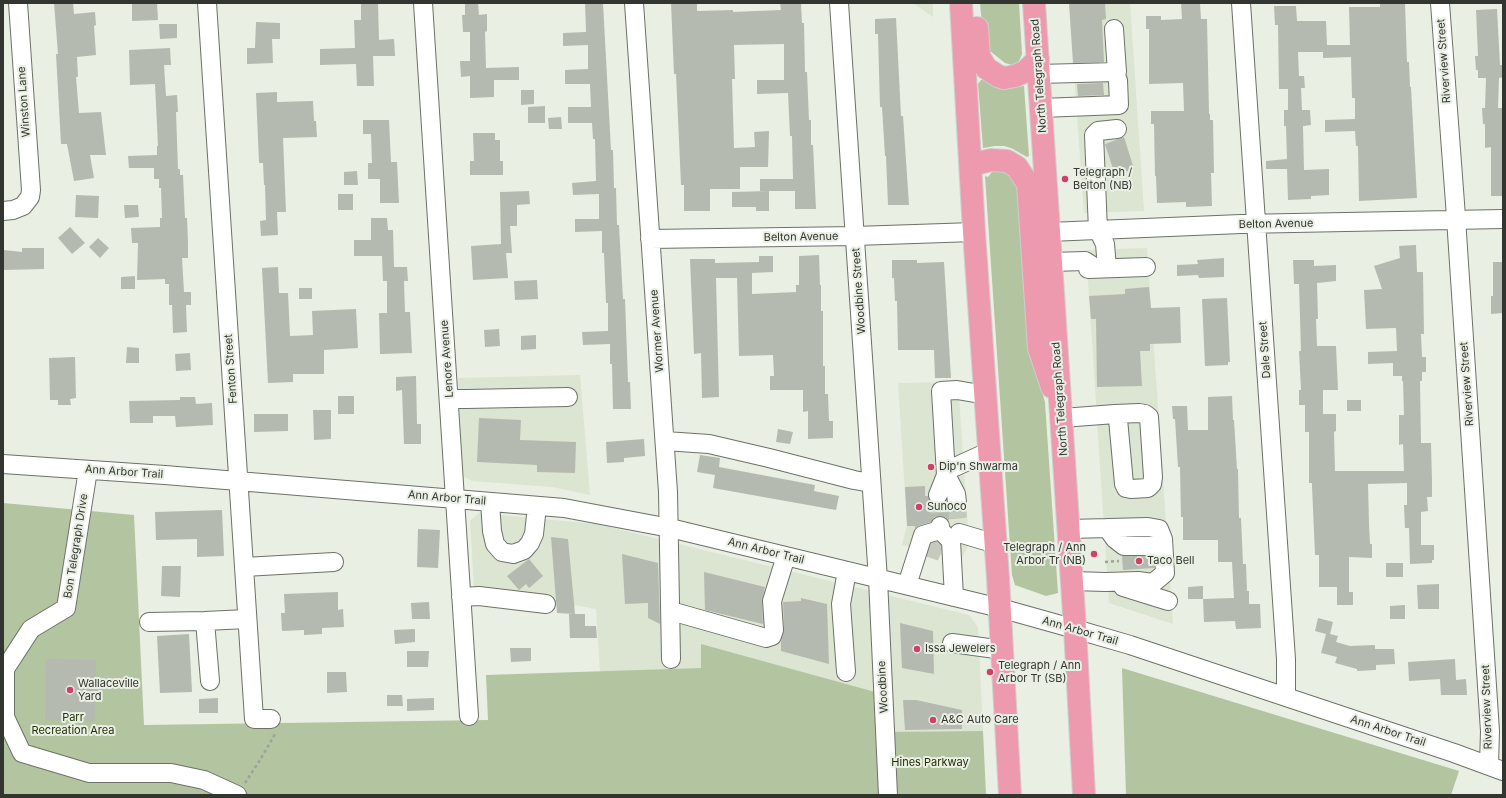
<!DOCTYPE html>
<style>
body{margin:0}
#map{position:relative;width:1506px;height:798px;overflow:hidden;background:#e9efe3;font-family:Inter,sans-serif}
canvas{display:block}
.frame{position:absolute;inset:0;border:4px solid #333530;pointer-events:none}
</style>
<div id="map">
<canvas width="1506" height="798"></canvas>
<div class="frame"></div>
</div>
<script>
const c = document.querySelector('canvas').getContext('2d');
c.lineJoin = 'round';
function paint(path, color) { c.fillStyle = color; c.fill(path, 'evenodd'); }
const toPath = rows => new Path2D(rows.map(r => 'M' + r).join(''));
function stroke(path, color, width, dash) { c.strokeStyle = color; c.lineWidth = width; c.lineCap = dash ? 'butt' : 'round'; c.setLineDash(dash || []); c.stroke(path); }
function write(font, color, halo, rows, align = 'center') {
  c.font = font + ' Inter,sans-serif'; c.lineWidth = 4; c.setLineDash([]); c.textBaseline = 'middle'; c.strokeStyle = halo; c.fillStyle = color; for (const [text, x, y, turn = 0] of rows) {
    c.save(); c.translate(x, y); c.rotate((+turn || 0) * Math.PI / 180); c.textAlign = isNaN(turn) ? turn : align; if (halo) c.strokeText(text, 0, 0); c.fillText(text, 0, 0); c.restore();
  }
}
paint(toPath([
 [913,3,933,3,933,17],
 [1069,3,1130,3,1144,211,1084,213],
 [1147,248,1173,624,1109,603,1086,250],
 [580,375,590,495,552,487,472,481,461,475,458,378],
 [958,382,969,544,961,560,902,545,907,525,898,383],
 [479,513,597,524,969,615,978,627,983,731,877,732,701,644,701,668,600,672,596,609,474,587,470,521]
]), '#dbe5d2');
paint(toPath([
 [980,3,1019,3,1022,54,1019,61,1016,64,1012,65,1005,63,990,51,983,35],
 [981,80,984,80,1013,87,1024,86,1029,156,1027,157,1011,148,1004,146,995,146,983,148,978,84],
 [996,171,1004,171,1018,181,1034,357,1045,403,1058,593,1046,596,1015,585,1012,575,985,176,988,177,992,172],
 [3,503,134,515,144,725,488,720,486,675,701,668,701,644,875,692,877,732,983,731,986,795,3,795],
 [1122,668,1459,771,1451,795,1126,795]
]), '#b2c4a0');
paint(toPath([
 [54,3,73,3,74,14,95,12,96,25,94,26,96,55,77,57,78,77,76,77,79,113,101,112,106,155,90,155,94,178,74,181,67,144,61,144,56,54,58,54],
 [132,3,157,3,158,20,132,21],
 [361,3,378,3,379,40,394,39,395,56,373,56,374,86,357,86,356,64,320,65,320,49,355,48,354,20,361,20],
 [465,3,478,3,479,15,487,14,487,31,485,32,486,68,519,67,519,80,494,80,494,97,470,98,470,76,461,77,460,61,470,61,470,32,463,32,462,15,465,15],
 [585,3,603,3,611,150,613,150,614,188,616,188,617,225,619,225,623,299,625,299,628,382,630,382,631,409,613,409,612,364,610,364,610,344,583,345,582,332,608,331,608,303,606,303,604,253,602,253,602,231,575,232,575,219,599,219,599,194,573,195,572,183,596,181,595,139,593,139,592,123,568,123,568,107,591,107,590,84,565,84,565,70,588,69,588,45,563,46,563,33,586,32],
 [671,3,697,3,697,11,733,10,733,12,781,10,780,3,801,3,802,23,804,23,805,72,807,72,809,120,811,120,811,145,813,145,816,209,795,209,795,191,760,191,760,179,793,179,792,136,790,136,788,93,757,94,757,80,784,80,784,44,734,45,735,79,732,79,734,148,755,147,754,132,769,131,768,167,740,167,740,189,710,189,710,211,684,211,684,185,681,185,676,74,674,74],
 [1069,3,1105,3,1106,19,1102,20,1104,62,1073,63],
 [1181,3,1200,3,1201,19,1207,19,1209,114,1210,114,1210,120,1213,120,1214,173,1211,173,1212,206,1186,207,1186,202,1157,203,1156,176,1155,176,1154,124,1151,124,1151,111,1184,111,1183,83,1149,84,1149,29,1146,29,1146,16,1161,16,1161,20,1182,19],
 [1380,3,1405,3,1407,62,1409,62,1410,87,1411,87,1417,198,1359,201,1358,146,1356,146,1355,131,1325,132,1325,120,1355,119,1355,98,1352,98,1351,57,1323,58,1323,52,1298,52,1299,76,1304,76,1305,88,1301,88,1302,110,1310,110,1311,125,1303,126,1304,170,1329,169,1329,195,1311,196,1311,199,1288,200,1287,169,1266,169,1266,161,1287,159,1286,126,1284,126,1284,110,1288,110,1288,89,1279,89,1278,25,1275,25,1274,6,1296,6,1297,21,1326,21,1327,45,1350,45,1349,7,1380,7],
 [1497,9,1500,65,1503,65,1503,77,1499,78,1498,108,1503,108,1503,196,1491,196,1491,147,1485,148,1485,124,1483,124,1482,108,1485,108,1486,78,1478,78,1478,70,1476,70,1475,56,1478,56,1476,10],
 [896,18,901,116,903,116,909,205,888,205,886,156,885,156,882,107,880,107,878,34,875,34,875,19],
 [256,22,280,23,280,39,272,39,273,63,247,64,247,48,255,48],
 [159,24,177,24,177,38,160,39],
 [170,48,171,65,164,65,166,96,177,95,178,112,176,112,178,169,180,169,180,175,183,175,185,218,187,218,188,243,188,258,182,258,184,292,191,292,191,305,186,305,187,332,173,333,172,305,169,305,169,284,165,284,165,279,137,280,138,243,132,243,131,228,160,227,160,218,162,218,161,188,159,188,159,179,154,179,154,168,129,168,128,156,157,155,157,146,158,146,155,84,130,85,129,50],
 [1103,83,1104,95,1078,96,1077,84],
 [521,90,534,90,534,104,521,105],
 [277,92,277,102,313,101,314,121,316,121,317,137,283,138,286,212,277,212,278,235,261,236,260,221,266,220,265,185,264,185,263,163,259,163,256,93],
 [545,106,545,123,528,123,528,107],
 [561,117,562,129,549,129,548,118],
 [363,120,389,120,391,162,397,162,399,203,380,203,380,179,368,179,368,163,372,163,371,134,363,134],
 [473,133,495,133,495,140,500,140,500,161,503,161,503,175,470,175,470,161,474,161],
 [1124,137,1134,169,1115,175,1105,144],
 [357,171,358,185,344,185,344,172],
 [529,191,530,204,517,205,517,226,510,226,512,253,506,253,508,278,473,280,471,246,501,244,500,192],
 [769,191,769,211,756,211,756,207,732,207,732,192],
 [338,194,353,194,353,210,338,210],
 [76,195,99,196,98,218,75,217],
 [124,205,138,205,139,217,125,218],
 [371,218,387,218,388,230,393,230,394,267,407,267,408,281,404,281,405,312,410,312,412,353,380,354,379,313,387,313,387,281,383,281,382,256,354,256,354,240,371,240],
 [70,227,85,243,72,254,58,238],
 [98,238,109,248,100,258,89,247],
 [1416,245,1417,272,1423,272,1424,334,1421,334,1422,357,1426,357,1426,372,1422,372,1422,381,1420,381,1421,443,1431,443,1432,481,1432,497,1427,497,1428,511,1421,512,1421,545,1434,545,1434,560,1432,560,1432,563,1410,564,1409,528,1405,528,1404,505,1407,505,1407,483,1368,484,1369,524,1370,544,1372,544,1372,558,1349,557,1349,592,1353,592,1353,605,1337,605,1337,587,1319,587,1319,555,1315,555,1312,486,1312,483,1309,483,1309,432,1305,432,1305,405,1299,405,1299,390,1301,390,1299,351,1301,351,1299,284,1294,284,1293,260,1314,260,1314,266,1336,265,1336,281,1317,283,1318,319,1316,319,1317,346,1336,346,1338,390,1323,390,1323,414,1336,414,1336,431,1334,432,1335,471,1404,471,1403,444,1399,445,1399,415,1404,415,1403,381,1402,381,1402,376,1393,376,1393,363,1368,364,1368,352,1397,351,1396,328,1366,329,1364,290,1382,289,1374,266,1400,258,1399,246],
 [22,248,44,248,44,269,3,270,3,250,22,252],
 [819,255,820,285,821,285,821,311,823,311,823,366,825,366,825,394,828,394,829,421,833,421,833,438,808,439,808,411,803,412,803,390,770,390,770,376,774,376,773,355,739,356,737,278,716,278,719,397,702,398,701,353,694,354,690,259,715,259,715,263,759,262,759,256,773,256,773,272,752,273,752,294,796,292,796,285,799,285,799,256],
 [1224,258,1224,277,1199,278,1198,275,1177,276,1177,265,1198,264,1197,260],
 [892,260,917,260,917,263,944,262,951,378,935,378,934,350,898,350,897,301,895,301,894,278,892,278],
 [1493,262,1503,262,1503,313,1491,314,1491,296,1493,296],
 [278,267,279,293,288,293,290,336,313,335,312,311,356,309,358,348,324,350,324,374,293,374,293,382,268,383,262,268],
 [135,276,135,289,121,289,121,277],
 [537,280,538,299,515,300,514,281],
 [1149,287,1151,308,1180,307,1181,343,1150,344,1150,351,1140,351,1142,386,1097,387,1096,319,1091,319,1089,296,1125,294,1125,289],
 [299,288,312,288,312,299,299,299],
 [1227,298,1230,362,1228,362,1228,365,1205,366,1202,299],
 [499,329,500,346,485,347,484,330],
 [536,335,536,349,521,350,521,336],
 [127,347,139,348,139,363,126,363],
 [190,353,191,370,176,371,175,354],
 [75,357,76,398,70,399,71,405,58,405,58,400,50,400,49,358],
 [416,376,417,424,421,424,421,444,404,444,402,390,396,391,396,377],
 [338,396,354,396,354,414,338,414],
 [1232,396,1233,420,1234,420,1237,469,1238,469,1239,518,1241,518,1243,564,1246,564,1247,591,1249,591,1249,604,1260,604,1261,628,1236,629,1235,621,1204,622,1203,599,1234,598,1232,562,1218,562,1218,540,1183,540,1183,517,1181,517,1180,467,1178,467,1175,419,1173,419,1172,406,1187,406,1188,430,1208,430,1208,397],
 [180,397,195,397,196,404,212,403,213,425,176,427,175,416,153,416,153,423,130,423,129,401,180,400],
 [1347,400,1361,400,1361,411,1347,411],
 [313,410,331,410,331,439,314,440],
 [254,414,288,414,288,431,254,432],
 [479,418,521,420,520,440,576,442,575,473,537,472,537,465,477,462],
 [778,429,793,432,790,444,776,442],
 [644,439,645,456,624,458,624,462,607,463,606,442],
 [700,455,720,458,719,467,815,485,814,491,839,496,836,510,713,488,715,475,697,472],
 [925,486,925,496,928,496,930,502,934,505,939,505,946,501,948,508,953,511,959,512,964,510,964,518,949,519,949,521,945,517,940,516,934,517,931,522,920,525,915,528,915,526,907,526,905,487],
 [222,510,224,556,197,557,197,539,156,540,155,512],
 [418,529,440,530,438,568,417,567],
 [551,537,568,539,575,614,557,613],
 [937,542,941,546,940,556,928,552,931,544],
 [622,554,658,563,660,624,648,618,648,603,625,604],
 [1122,556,1154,556,1154,568,1123,570],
 [529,559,543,576,529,588,526,584,519,590,507,576],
 [1386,563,1403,563,1403,577,1386,577],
 [162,566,181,566,180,597,161,596],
 [704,572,765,587,762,601,763,624,705,610],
 [1439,584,1439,609,1418,609,1417,585],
 [1203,586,1203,599,1188,599,1188,587],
 [338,592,338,610,343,609,344,627,322,628,322,634,304,635,304,630,282,631,281,613,285,613,284,594],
 [801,598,827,604,829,664,781,651,781,641,784,629,783,602,801,601],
 [429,602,430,619,412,619,411,603],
 [1405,605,1405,619,1390,619,1390,606],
 [569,614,585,614,585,626,596,626,597,638,570,638],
 [1318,618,1333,622,1330,634,1338,636,1336,642,1350,646,1375,645,1375,649,1394,649,1395,664,1376,665,1376,670,1357,671,1357,669,1335,663,1337,657,1321,653,1326,634,1315,631],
 [900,623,933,631,934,674,902,668],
 [415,629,415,642,395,644,394,630],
 [189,634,192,692,160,693,157,636],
 [510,648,531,648,531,661,511,662],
 [407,651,429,651,428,667,407,667],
 [46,659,96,660,95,721,45,720],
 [1455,659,1456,680,1466,679,1467,695,1441,695,1440,679,1409,681,1408,662],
 [327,672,346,672,347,692,327,693],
 [387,695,402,695,403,706,387,706],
 [218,698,218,713,199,713,199,699],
 [434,698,434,710,407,711,407,699],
 [903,700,916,700,962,710,962,729,905,730]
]), '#b4baaf');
stroke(toPath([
 [938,495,940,526],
 [957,502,958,518],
 [926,547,941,552]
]), '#c5cabf', 18, [18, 9]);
const minor = toPath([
 [207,3,254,719,271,719],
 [423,3,469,716],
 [634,3,668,492,671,659],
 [839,3,878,579,888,795],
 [1241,3,1286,659,1286,697],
 [1440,3,1455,203,1490,731,1489,765],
 [1038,74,1117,72,1114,29],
 [1041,108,1119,105,1118,80],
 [3,211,13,210,23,206,30,197,31,190,18,3],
 [1049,232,1241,224,1503,219],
 [650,239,855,236,974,232],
 [1051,262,1085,261,1096,268],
 [1107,268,1105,244,1098,230,1094,135,1098,131,1117,129],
 [1088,269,1146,267],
 [449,399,466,399,568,397],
 [1062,418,1115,414,1139,413,1145,414,1149,417,1153,477,1152,484,1148,488,1131,489,1126,488,1124,484,1118,419,1115,414],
 [665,441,709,444,769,458,854,480,871,483],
 [3,464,165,475,564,508,670,528,1000,608,1075,629,1130,645,1454,753,1503,771],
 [88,470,66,608,31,629,5,669,5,717,22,753,89,773,171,773,204,780,237,795],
 [946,471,990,451],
 [946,475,956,494,957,502],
 [938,495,946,475,941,391,957,390,986,395],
 [490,502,492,531,495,544,502,552,513,554,524,550,530,543,534,534,537,506],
 [1107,528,1115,539,1124,546,1163,546],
 [1069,529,1148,527,1159,529,1163,539,1165,573,1153,583,1138,581,1106,582,1072,581],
 [940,530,951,541,954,597],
 [959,533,996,544],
 [244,567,334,562],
 [907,585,923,535,940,530,940,526],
 [1123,587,1168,601],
 [461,597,479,596,546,604],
 [671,611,766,638,772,636,774,630,772,601,786,556],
 [149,622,205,621],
 [952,643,1003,650],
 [846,672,841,604,847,571],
 [210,681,205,621,247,619]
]);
const major = toPath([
 [961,3,974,232,998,578,1010,795],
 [1034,3,1075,629,1084,795],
 [977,28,979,56,986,68,998,76,1004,78,1015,76,1026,71,1038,59],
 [971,165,991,160,1007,161,1017,167,1028,184,1039,348,1052,387]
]);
stroke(minor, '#6d7267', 20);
stroke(major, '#cecfcd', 24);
stroke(toPath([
 [1105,562,1119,561],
 [245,783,260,760,275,734]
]), '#9ea299', 2.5, [3, 3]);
stroke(minor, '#fff', 18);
stroke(major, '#ee9aae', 22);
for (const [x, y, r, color] of [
 [1065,179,4,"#d04167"],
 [931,467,4,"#d04167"],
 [919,507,4,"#d04167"],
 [1094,554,4,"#d04167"],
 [1139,561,4,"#d04167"],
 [917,649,4,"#d04167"],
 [990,672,4,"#d04167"],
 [70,690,4,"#d04167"],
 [933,720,4,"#d04167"]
]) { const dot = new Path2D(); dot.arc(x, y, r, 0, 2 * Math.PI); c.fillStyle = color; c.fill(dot); stroke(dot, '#e9efe3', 1.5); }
write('11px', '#333530', '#e9efe3', [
 ["Riverview Street",1444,61,-94],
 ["North Telegraph Road",1039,76,-94],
 ["Winston Lane",24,102,-94],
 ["Belton Avenue",1276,224,-1],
 ["Belton Avenue",801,237,-1],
 ["Woodbine Street",859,291,-94],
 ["Wormer Avenue",657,331,-94],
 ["Dale Street",1265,350,-94],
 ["Lenore Avenue",447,359,-94],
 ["Fenton Street",231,369,-94],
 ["Riverview Street",1467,384,-94],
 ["North Telegraph Road",1060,399,-94],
 ["Ann Arbor Trail",124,472,4],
 ["Ann Arbor Trail",447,498,5],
 ["Bon Telegraph Drive",76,546,-81],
 ["Ann Arbor Trail",766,551,14],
 ["Ann Arbor Trail",1080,631,16],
 ["Woodbine",883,687,-93],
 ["Riverview Street",1487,707,-92],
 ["Ann Arbor Trail",1388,731,18]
]);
write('11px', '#333530', '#e9efe3', [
 ["Telegraph /",1073,173],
 ["Belton (NB)",1073,186],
 ["Dip'n Shwarma",939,467],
 ["Sunoco",927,507],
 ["Telegraph / Ann",1086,548,"right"],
 ["Arbor Tr (NB)",1086,561,"right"],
 ["Taco Bell",1147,561],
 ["Issa Jewelers",925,649],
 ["Telegraph / Ann",998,666],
 ["Arbor Tr (SB)",998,679],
 ["Wallaceville",78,684],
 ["Yard",78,697],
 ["A&C Auto Care",941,720]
], 'left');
write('11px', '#203106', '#e9efe3', [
 ["Parr",73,718],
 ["Recreation Area",73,731],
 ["Hines Parkway",930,763]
]);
</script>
